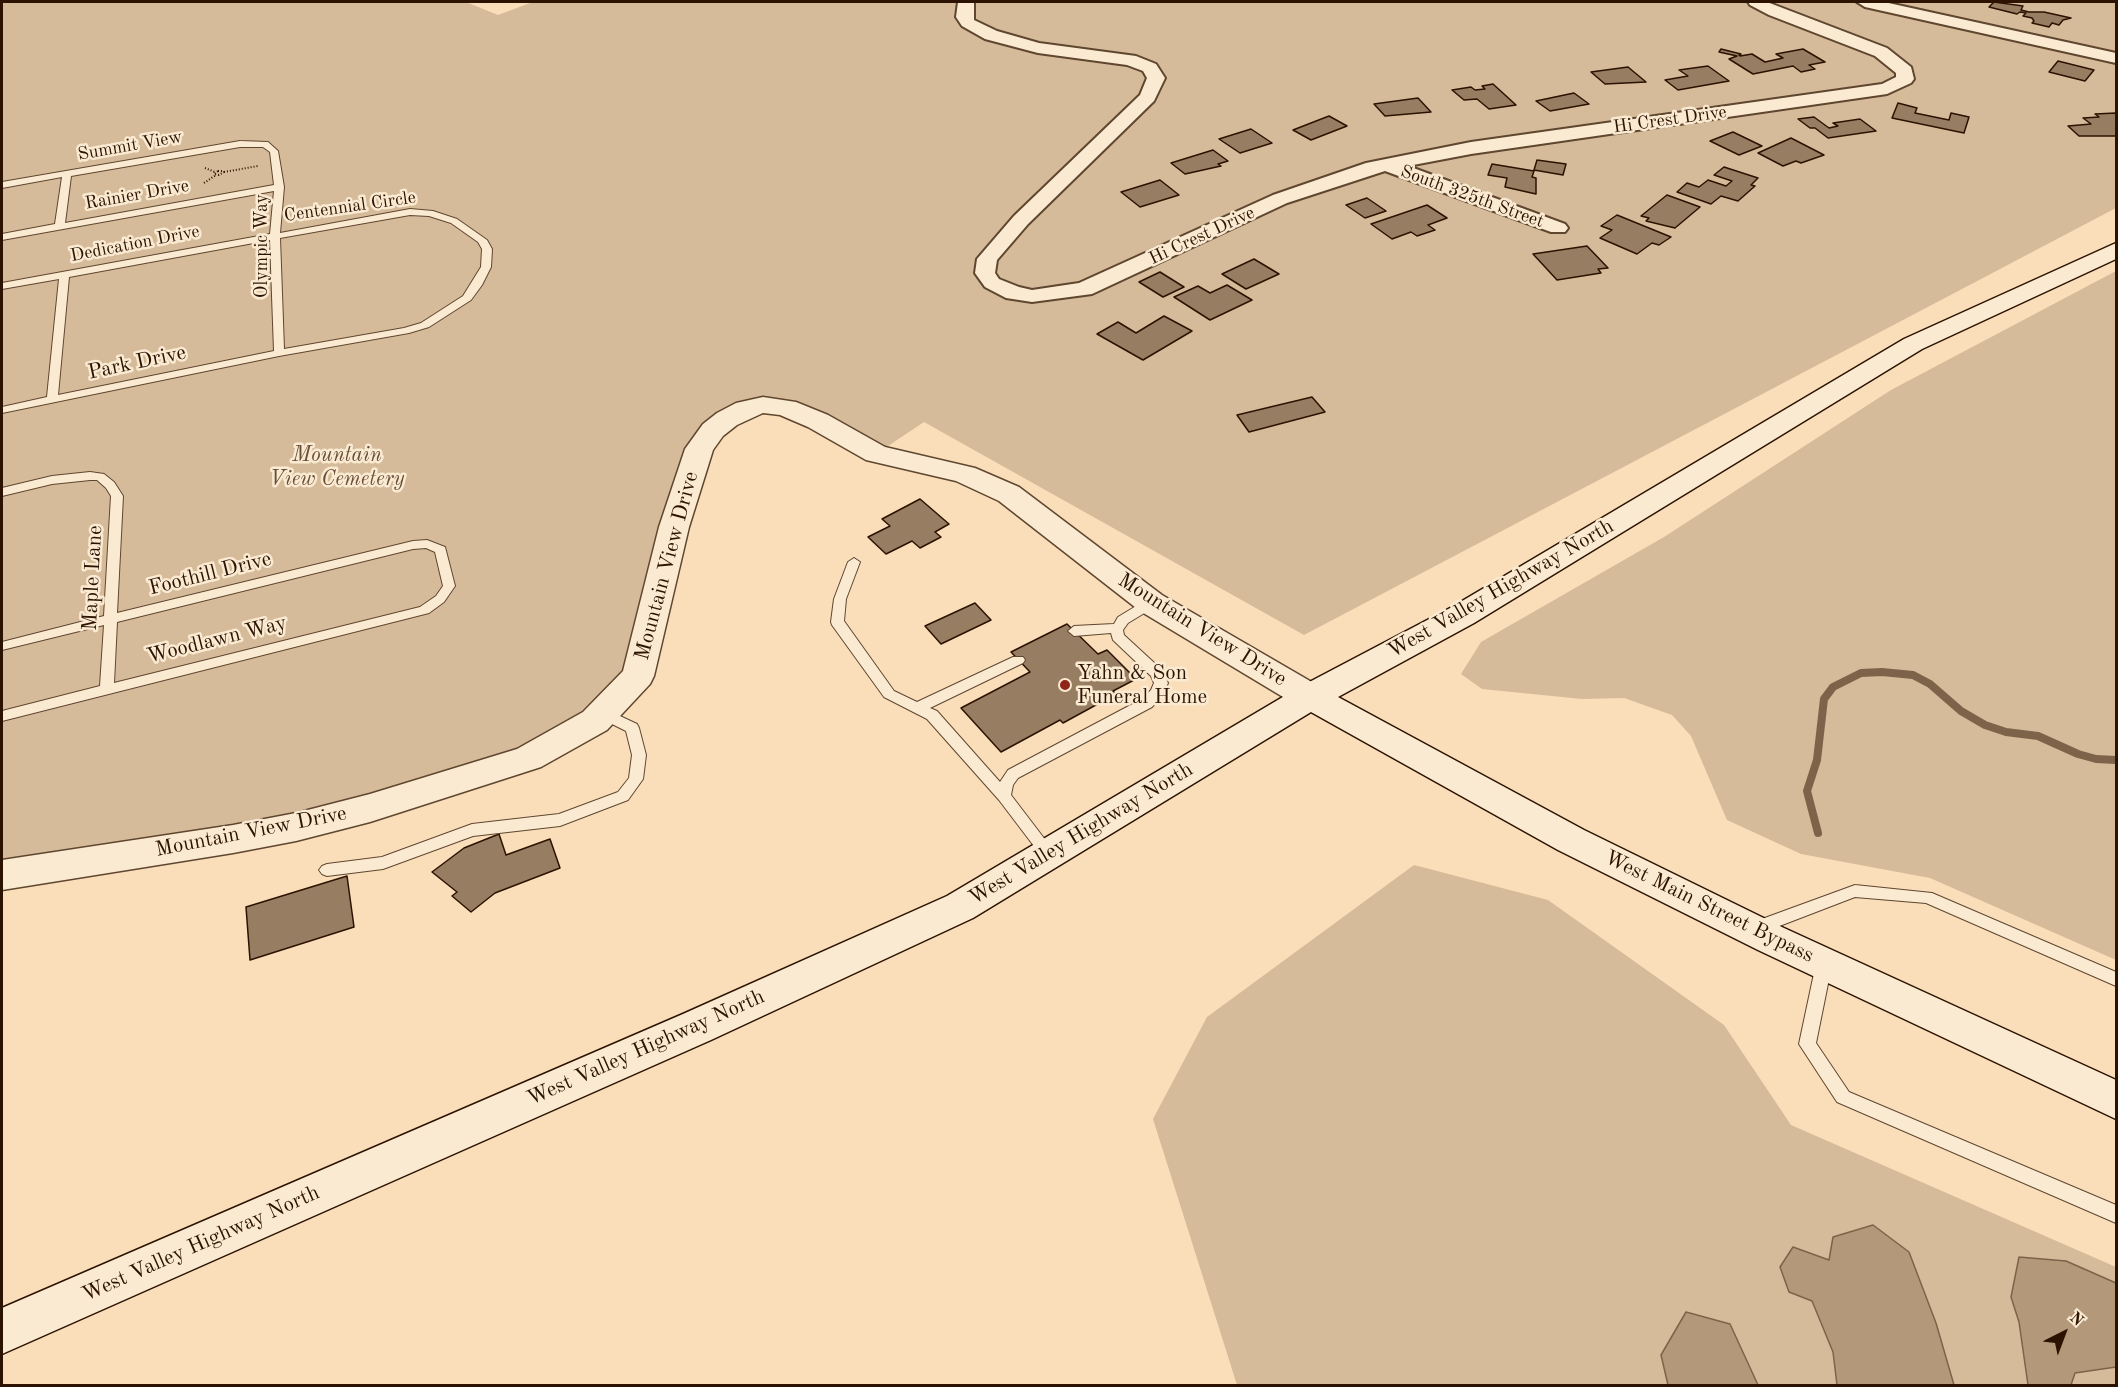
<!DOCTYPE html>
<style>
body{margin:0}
#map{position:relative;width:2118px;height:1387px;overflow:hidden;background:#f9deb9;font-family:"Old Standard TT",serif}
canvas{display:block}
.frame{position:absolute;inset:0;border:3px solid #2c1301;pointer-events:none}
.north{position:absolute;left:2034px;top:1303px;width:60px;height:60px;-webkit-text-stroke:4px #fbead2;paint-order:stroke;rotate:42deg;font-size:16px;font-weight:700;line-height:24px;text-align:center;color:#2c1301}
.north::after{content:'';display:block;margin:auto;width:21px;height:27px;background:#2c1301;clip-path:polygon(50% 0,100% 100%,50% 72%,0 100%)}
</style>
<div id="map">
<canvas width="2118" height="1387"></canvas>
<div class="frame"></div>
<div class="north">N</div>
</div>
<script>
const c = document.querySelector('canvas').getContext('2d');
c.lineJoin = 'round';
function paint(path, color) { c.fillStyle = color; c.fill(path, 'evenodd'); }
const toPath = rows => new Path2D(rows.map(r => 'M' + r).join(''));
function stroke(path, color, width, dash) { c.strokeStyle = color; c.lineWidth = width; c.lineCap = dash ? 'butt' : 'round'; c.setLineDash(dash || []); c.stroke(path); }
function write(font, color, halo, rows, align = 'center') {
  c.font = font + ' "Old Standard TT",serif'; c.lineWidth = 5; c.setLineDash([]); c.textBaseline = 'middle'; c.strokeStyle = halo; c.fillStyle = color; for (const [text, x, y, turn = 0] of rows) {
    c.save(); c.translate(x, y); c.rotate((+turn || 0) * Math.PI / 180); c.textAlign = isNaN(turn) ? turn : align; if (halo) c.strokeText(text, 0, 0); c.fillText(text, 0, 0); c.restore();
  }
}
paint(toPath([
 [2,2,466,2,498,15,533,2,2116,2,2116,208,1304,635,924,422,876,454,763,405,713,430,638,676,529,758,117,858,2,875],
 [2116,271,2116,960,1930,878,1801,854,1727,820,1691,736,1672,715,1624,698,1582,699,1482,689,1461,674,1481,642,1664,537,1891,390],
 [1414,865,1548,900,1724,1025,1791,1125,2116,1267,2116,1385,1237,1385,1153,1119,1207,1017]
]), '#d6bb9a');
const water = toPath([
 [1873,1225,1909,1252,1936,1323,1954,1385,1837,1385,1833,1352,1812,1301,1789,1292,1780,1267,1793,1247,1829,1260,1833,1237,1873,1225],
 [2019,1257,2066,1261,2116,1283,2116,1367,2075,1373,2071,1385,2028,1385,2019,1322,2011,1297,2019,1257],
 [1686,1312,1730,1324,1758,1385,1668,1385,1661,1355,1686,1312]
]);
paint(water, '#b3997a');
stroke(water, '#7d634a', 1.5);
stroke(toPath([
 [1818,833,1807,791,1817,760,1824,699,1833,687,1861,673,1882,672,1913,675,1930,684,1961,711,1985,725,2006,732,2038,736,2078,754,2096,759,2116,760]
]), '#7d634a', 8);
const building = toPath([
 [1994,2,2023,6,2021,10,2029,12,2044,12,2071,18,2063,20,2059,25,2052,23,2049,27,2032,23,2034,21,2032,18,2023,16,2026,13,2020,12,2017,14,1989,7,1994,2],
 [1721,49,1741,54,1739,55,1740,56,1752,54,1765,62,1783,58,1776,54,1803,49,1825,62,1809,65,1815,69,1801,72,1793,66,1753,74,1729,59,1737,56,1719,52,1721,49],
 [2058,61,2094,70,2085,81,2049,72,2058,61],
 [1708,66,1729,81,1678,90,1665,80,1688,76,1679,70,1708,66],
 [1628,67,1646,82,1605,84,1591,72,1628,67],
 [1493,84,1516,105,1489,109,1477,99,1464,100,1452,90,1471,87,1475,90,1485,89,1482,86,1493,84],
 [1574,93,1589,104,1550,111,1536,101,1574,93],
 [1418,98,1431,112,1385,116,1374,104,1418,98],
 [1898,103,1917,108,1915,113,1949,120,1951,113,1969,117,1964,133,1892,118,1898,103],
 [2116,113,2116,136,2079,136,2068,126,2091,124,2083,118,2099,117,2095,114,2116,113],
 [1329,116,1347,126,1311,140,1293,130,1329,116],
 [1814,117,1829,128,1838,126,1833,123,1860,119,1876,131,1828,138,1815,128,1810,128,1798,119,1814,117],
 [1251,129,1272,143,1240,153,1219,139,1251,129],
 [1733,132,1762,146,1739,155,1710,141,1733,132],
 [1791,138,1824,155,1801,163,1796,161,1783,166,1758,153,1791,138],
 [1213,150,1228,161,1218,164,1221,166,1185,174,1171,163,1213,150],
 [1537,160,1566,164,1563,175,1534,170,1537,160],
 [1492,164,1534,171,1532,177,1536,178,1536,194,1505,187,1507,178,1488,175,1492,164],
 [1724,167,1758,178,1751,185,1755,186,1738,201,1721,196,1711,204,1677,192,1687,183,1699,187,1708,180,1726,186,1732,181,1714,175,1724,167],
 [1160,180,1179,195,1140,207,1121,192,1160,180],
 [1667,195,1700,207,1675,228,1646,221,1649,218,1641,216,1667,195],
 [1367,198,1386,211,1365,218,1346,205,1367,198],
 [1427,205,1447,218,1428,225,1435,230,1417,236,1411,232,1392,239,1371,224,1427,205],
 [1617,215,1671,237,1659,245,1652,243,1637,254,1600,238,1612,230,1601,226,1617,215],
 [1587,246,1608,268,1598,269,1601,273,1557,280,1533,254,1587,246],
 [1254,259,1279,274,1246,289,1222,274,1254,259],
 [1160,272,1184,287,1163,297,1139,282,1160,272],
 [1227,285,1252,300,1210,320,1174,297,1198,286,1210,293,1227,285],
 [1164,316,1192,331,1143,360,1097,334,1118,322,1136,333,1164,316],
 [1312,397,1325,412,1249,432,1237,415,1312,397],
 [920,499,949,524,935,532,941,537,920,548,912,541,886,554,868,537,890,526,882,519,920,499],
 [975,603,991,620,941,644,925,626,975,603],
 [1067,624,1098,654,1107,650,1136,679,1113,691,1116,694,1063,723,1060,720,1001,752,961,708,1030,672,1011,652,1067,624],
 [499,834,506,855,550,839,560,868,495,893,471,912,452,896,457,892,432,872,464,848,499,834],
 [347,876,354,927,250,960,246,907,347,876]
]);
paint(building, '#977d61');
stroke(building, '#2c1301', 1.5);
const service = toPath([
 [240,141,268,142,278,151,284,187,280,233,410,209,433,211,457,219,487,240,492,249,491,267,482,285,471,300,429,327,409,333,279,356,2,413,2,407,47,397,59,279,2,289,2,283,270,234,274,191,2,240,2,234,55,224,62,177,2,188,2,182,240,141],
 [240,147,263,147,270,152,274,185,65,223,71,176,240,147],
 [410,215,429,216,451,223,478,242,482,249,481,267,463,296,421,323,404,328,284,349,280,238,410,215],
 [270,240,274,351,58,395,69,277,270,240],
 [90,472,104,474,114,482,123,496,117,613,413,541,427,540,445,547,455,586,444,602,429,613,2,721,2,711,100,686,104,625,2,650,2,642,104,616,111,496,106,488,97,480,90,480,52,484,2,496,2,488,52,476,90,472],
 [426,548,435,552,443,586,436,596,420,607,114,683,117,622,413,549,426,548],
 [854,558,860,562,846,599,844,621,894,691,917,702,1013,657,1023,657,1025,660,1023,663,930,708,937,711,1000,782,1008,770,1142,699,1151,690,1154,683,1151,676,1113,640,1111,633,1074,636,1068,631,1074,626,1114,624,1118,617,1146,600,1156,600,1157,603,1156,606,1128,623,1123,630,1124,635,1162,670,1168,683,1162,696,1152,707,1018,778,1013,785,1011,795,1053,850,1055,854,1053,858,1048,860,1043,858,999,800,927,719,884,697,832,625,831,622,834,599,848,562,854,558],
 [603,708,637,724,639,728,646,755,643,779,628,800,560,826,473,836,383,869,327,876,322,874,319,870,322,866,327,864,382,857,472,824,559,814,618,792,629,778,632,755,626,731,598,717,596,713,603,708],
 [1855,885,1932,893,2116,972,2116,986,1926,903,1855,897,1756,935,1751,933,1748,928,1751,923,1855,885],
 [1824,957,1830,959,1832,964,1816,1043,1849,1092,2116,1205,2116,1223,1837,1102,1799,1044,1816,964,1818,959,1824,957]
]);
const minor = toPath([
 [958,2,974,2,974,20,997,31,1039,43,1136,56,1156,64,1165,78,1154,101,1028,224,997,260,995,273,999,279,1019,287,1032,290,1079,283,1273,195,1366,163,1471,142,1882,84,1896,77,1896,73,1875,56,1769,15,1750,5,1748,2,1767,2,1887,48,1911,67,1914,79,1911,83,1887,94,1471,154,1408,166,1565,224,1568,228,1565,232,1551,232,1385,171,1287,203,1092,294,1032,302,1006,298,985,287,975,273,977,259,1014,216,1140,95,1147,78,1143,71,1127,65,1038,53,985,39,962,26,956,17,958,2],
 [1857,2,1884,2,2116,53,2116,63,1865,7,1857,2]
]);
const tertiary = toPath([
 [763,397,796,402,828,415,885,447,975,468,1019,487,1162,595,1322,688,1327,697,1322,706,1310,709,1298,706,1140,611,999,501,956,481,866,460,808,427,780,415,763,413,737,425,723,436,713,450,689,527,654,676,650,684,607,730,541,767,370,822,296,841,233,853,2,890,2,860,233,825,296,813,370,794,517,749,583,712,623,671,659,527,685,449,703,424,717,413,736,403,763,397]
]);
const secondary = toPath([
 [2116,243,2116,259,1922,349,1474,623,1338,697,1584,830,1784,928,2116,1080,2116,1119,1758,950,1558,850,1311,712,973,918,711,1040,2,1354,2,1308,683,1014,947,896,1298,688,1452,607,1904,339,2116,243]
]);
stroke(service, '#5f462f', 2);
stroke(minor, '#5f462f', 4);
stroke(tertiary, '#5f462f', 3);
stroke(secondary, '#2c1301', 3);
stroke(toPath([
 [205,168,215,172],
 [218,171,222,171,224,172,219,175,214,174,218,171],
 [224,172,258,166],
 [204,183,216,175]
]), '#2c1301', 2, [1, 2]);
paint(service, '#fbead2');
paint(minor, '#fbead2');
paint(tertiary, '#fbead2');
paint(secondary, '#fbead2');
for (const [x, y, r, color] of [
 [1065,685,6,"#8f2418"]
]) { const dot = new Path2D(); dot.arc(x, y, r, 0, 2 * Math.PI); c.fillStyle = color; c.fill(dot); stroke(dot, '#fbead2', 2); }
write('18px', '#2c1301', '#fbead2', [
 ["Hi Crest Drive",1670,120,-8],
 ["Summit View",130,146,-10],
 ["Rainier Drive",137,195,-10],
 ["South 325th Street",1472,197,20],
 ["Centennial Circle",350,207,-8],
 ["Hi Crest Drive",1202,236,-25],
 ["Dedication Drive",135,244,-11],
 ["Olympic Way",262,246,-90]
]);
write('21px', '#2c1301', '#fbead2', [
 ["Park Drive",137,363,-12],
 ["Mountain View Drive",667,566,-75],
 ["Foothill Drive",210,574,-14],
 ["Maple Lane",93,578,-87],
 ["West Valley Highway North",1501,589,-30],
 ["Mountain View Drive",1202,630,32],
 ["Woodlawn Way",217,640,-14],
 ["Mountain View Drive",251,832,-11],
 ["West Valley Highway North",1081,834,-31],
 ["West Main Street Bypass",1709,907,26],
 ["West Valley Highway North",646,1048,-24],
 ["West Valley Highway North",201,1244,-24]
]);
write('italic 21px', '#684e37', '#fbead2', [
 ["Mountain",337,455],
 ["View Cemetery",337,479]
]);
write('21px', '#2c1301', '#fbead2', [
 ["Yahn & Son",1077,673],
 ["Funeral Home",1077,697]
], 'left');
</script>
